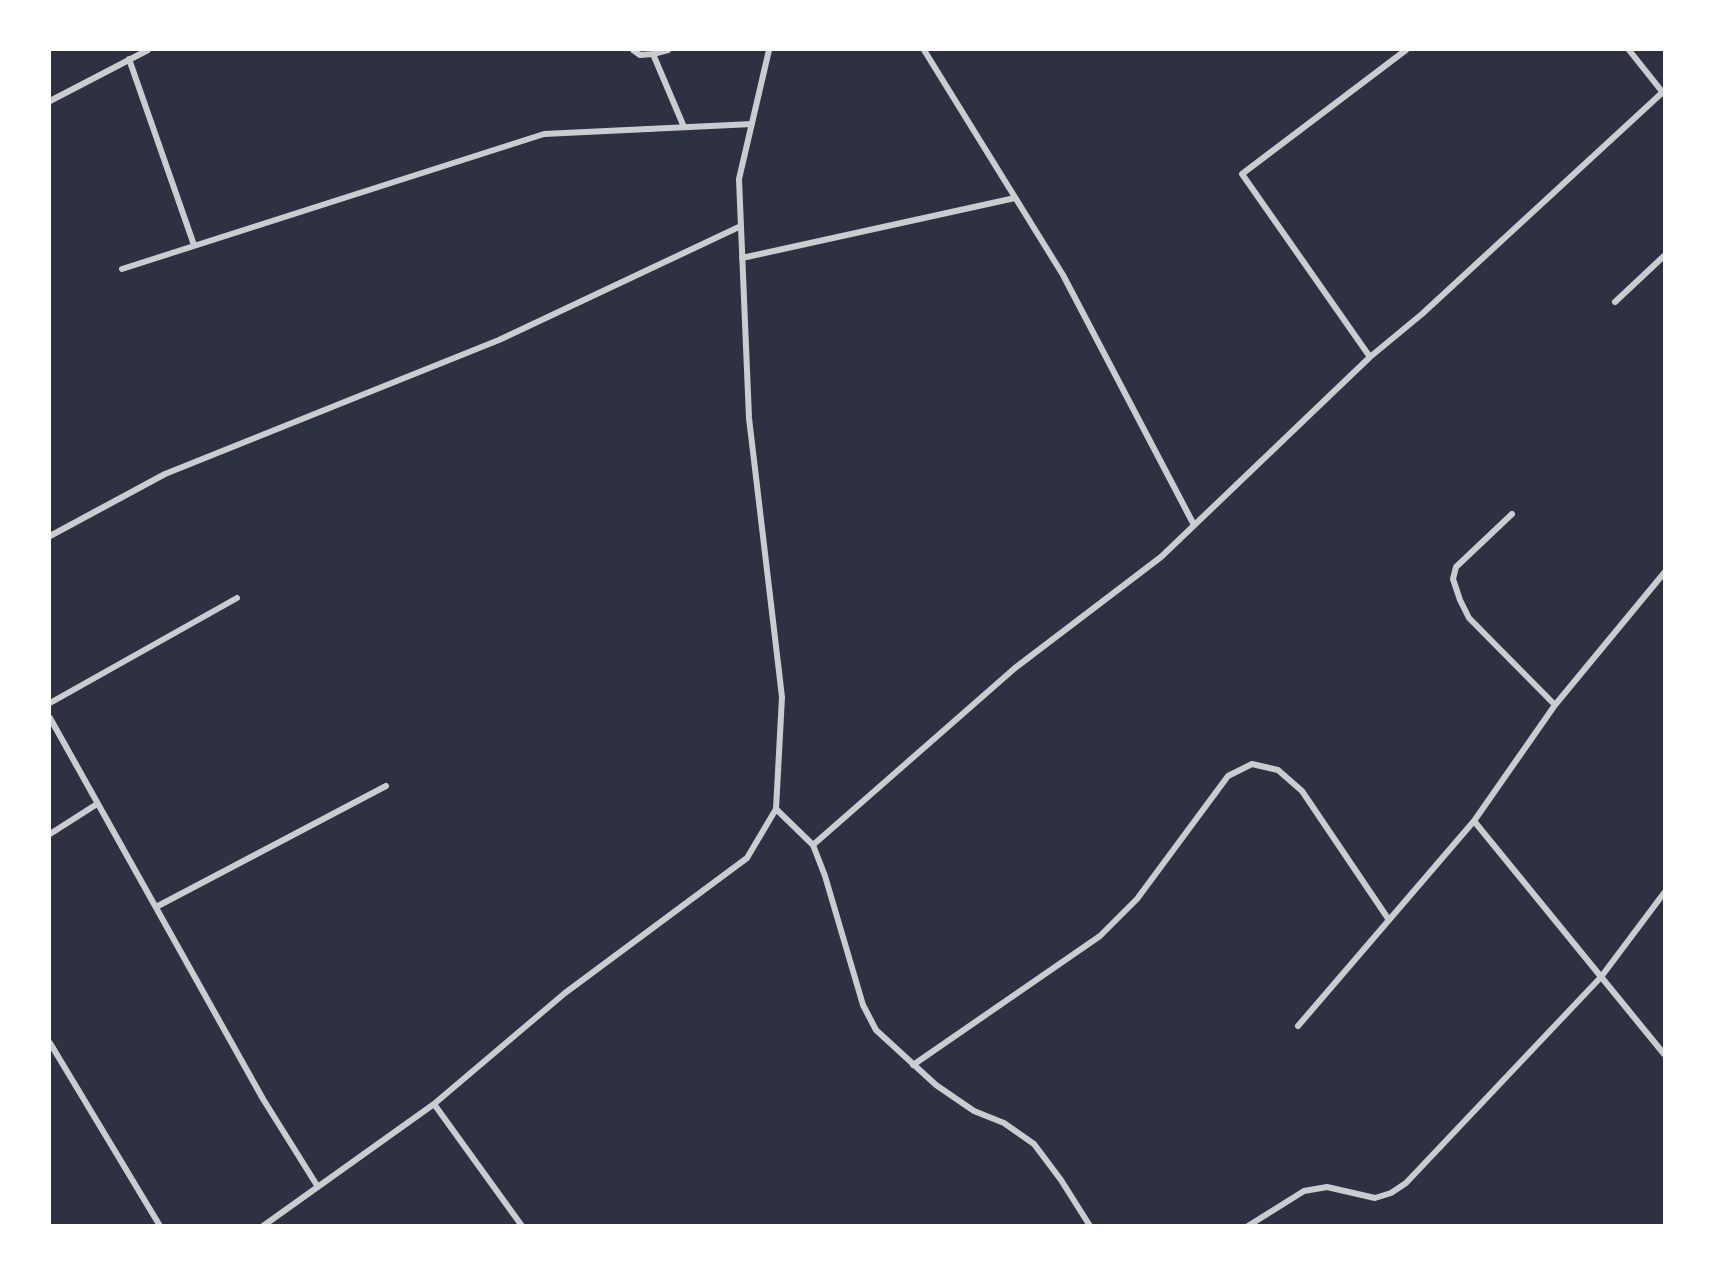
<!DOCTYPE html>
<style>
body{margin:0}
#map{position:relative;width:1714px;height:1275px;overflow:hidden;background:#2d3142;font-family:Manrope,sans-serif}
canvas{display:block}
.frame{position:absolute;inset:0;border:51px solid #fff;pointer-events:none}
</style>
<div id="map">
<canvas width="1714" height="1275"></canvas>
<div class="frame"></div>
</div>
<script>
const c = document.querySelector('canvas').getContext('2d');
c.lineJoin = 'round';
const toPath = rows => new Path2D(rows.map(r => 'M' + r).join(''));
function stroke(path, color, width, dash) { c.strokeStyle = color; c.lineWidth = width; c.lineCap = dash ? 'butt' : 'round'; c.setLineDash(dash || []); c.stroke(path); }
stroke(toPath([
 [633,50,640,55,653,54,668,50],
 [924,50,1063,275,1194,525],
 [1629,50,1664,94],
 [653,54,684,127],
 [129,59,194,245],
 [50,101,148,50],
 [742,258,1015,198],
 [122,269,544,134,752,124],
 [1615,302,1664,256],
 [1370,357,1242,174,1406,50],
 [1512,514,1456,567,1453,579,1460,600,1469,618,1555,705],
 [50,536,165,474,499,340,741,226],
 [50,703,237,598],
 [50,718,263,1099,318,1187],
 [776,809,813,845,825,876,863,1005,876,1030,936,1085,974,1111,1004,1123,1034,1144,1061,1180,1090,1226],
 [1474,821,1664,1054],
 [50,834,97,804],
 [813,845,1015,668,1161,557,1370,357,1422,314,1664,91],
 [156,907,386,786],
 [1298,1026,1474,821,1555,705,1664,573],
 [50,1043,160,1226],
 [913,1065,1100,936,1137,899,1228,776,1252,764,1278,770,1302,791,1389,920],
 [434,1104,522,1226],
 [263,1226,434,1104,565,993,747,858,776,809,782,697,749,418,739,179,769,50],
 [1248,1226,1304,1191,1327,1187,1375,1198,1391,1193,1406,1183,1601,977,1664,893]
]), '#caccd0', 6);
</script>
